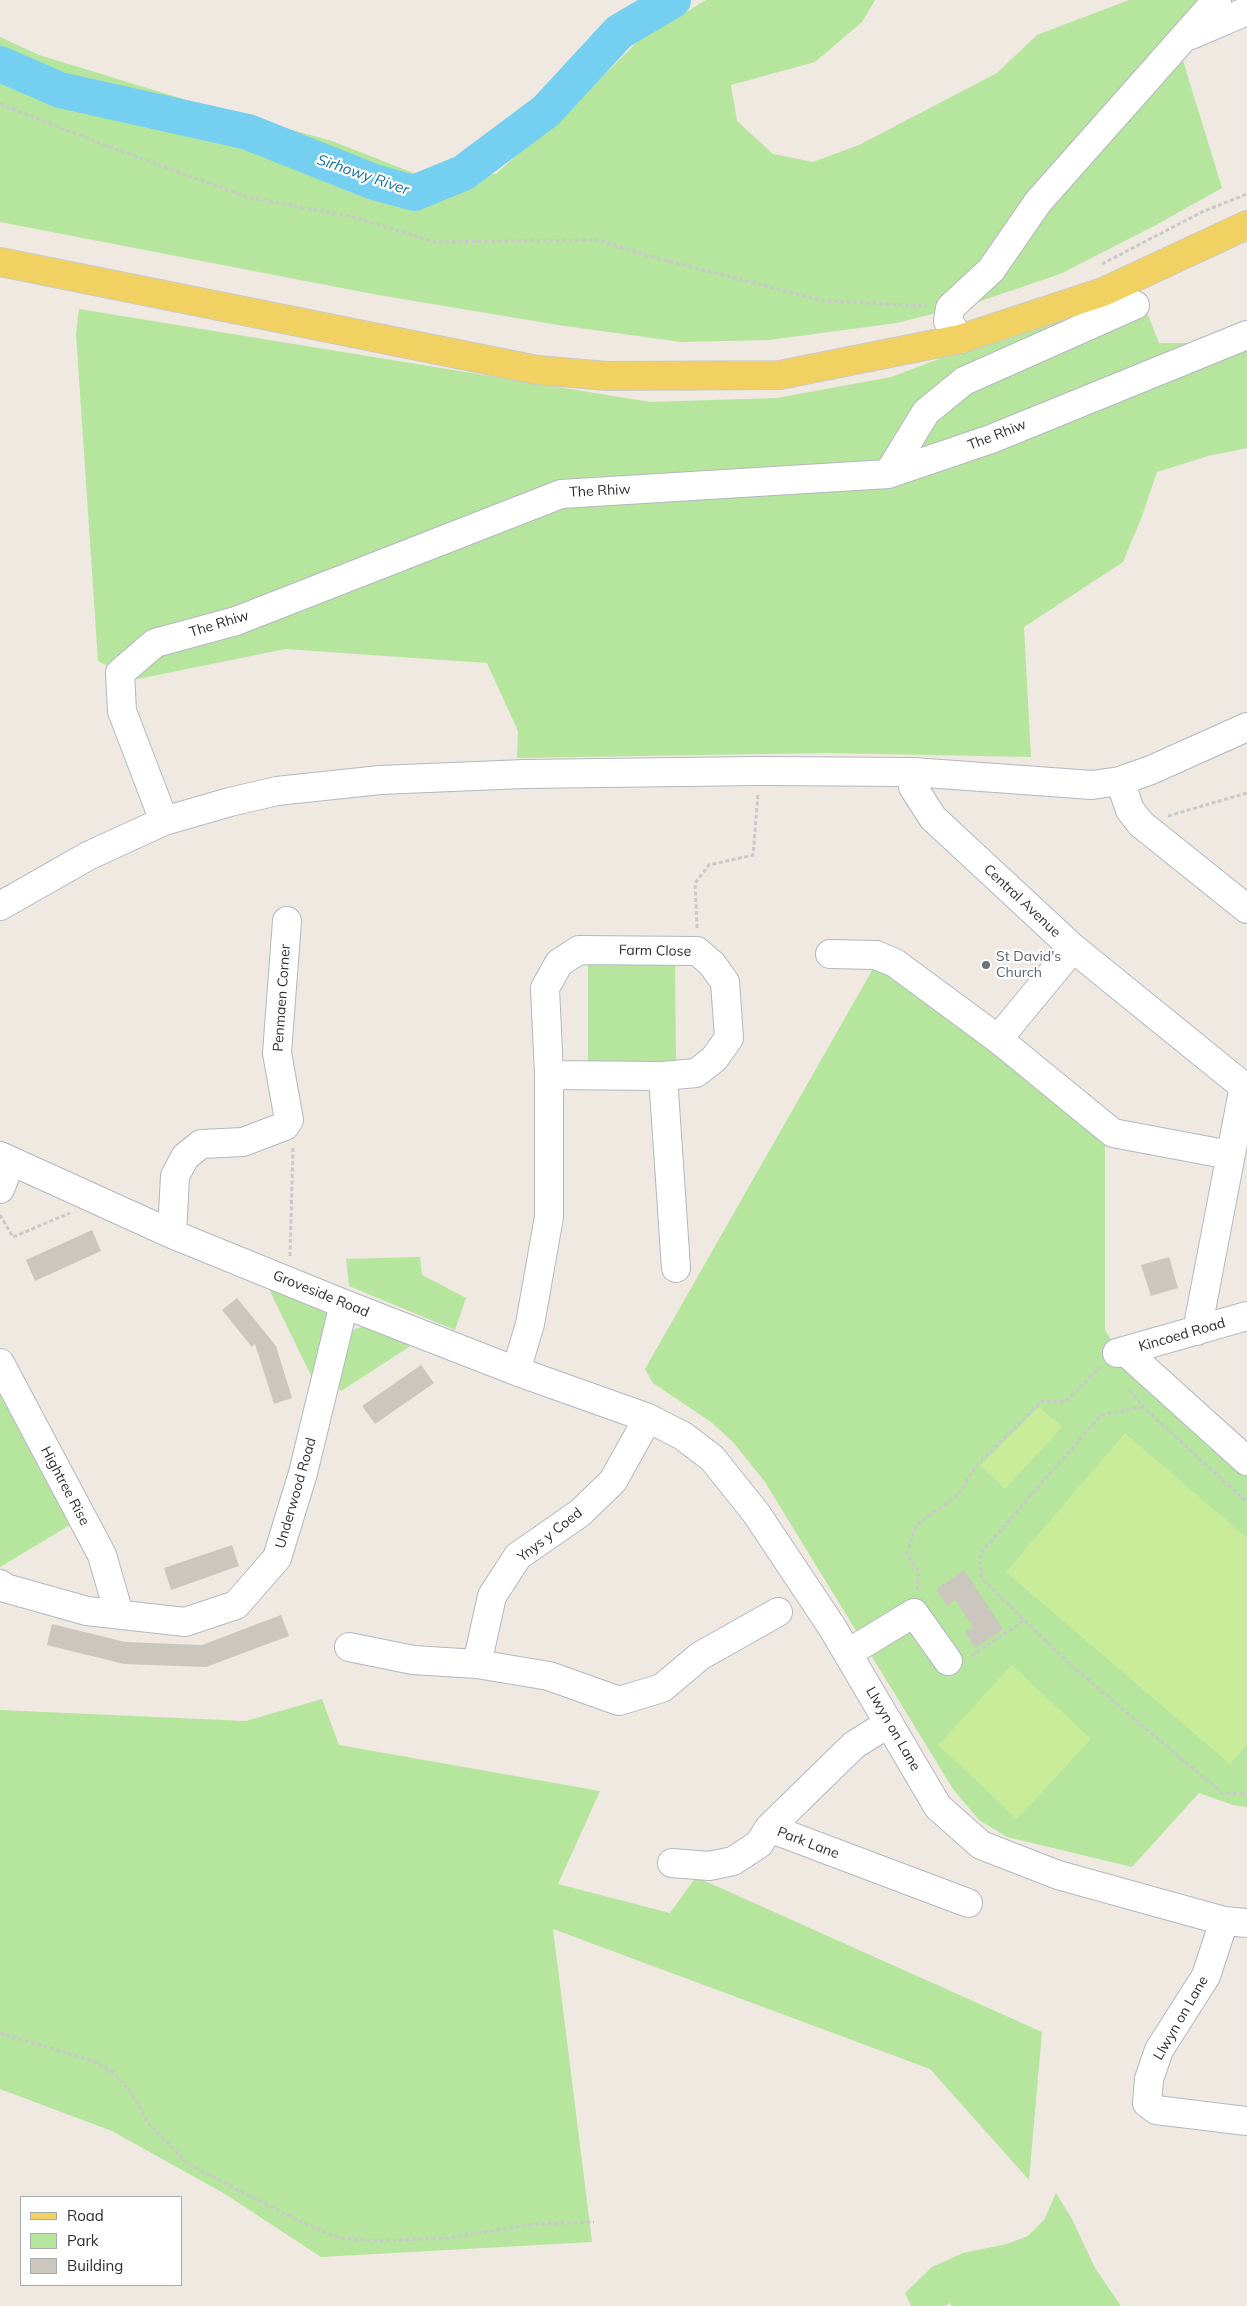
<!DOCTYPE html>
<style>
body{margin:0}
#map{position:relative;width:1247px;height:2306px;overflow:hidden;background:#efe9e1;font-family:Mulish,sans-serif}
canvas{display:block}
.legend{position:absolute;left:20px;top:2196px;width:162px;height:90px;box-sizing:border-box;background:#fff;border:1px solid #ababab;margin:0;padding:6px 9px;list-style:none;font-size:15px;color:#2e2e2e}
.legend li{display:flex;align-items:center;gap:10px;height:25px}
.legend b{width:25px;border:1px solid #ababab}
</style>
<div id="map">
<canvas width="1247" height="2306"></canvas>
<ul class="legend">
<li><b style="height:6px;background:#f2d163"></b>Road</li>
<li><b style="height:14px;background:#b6e59e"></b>Park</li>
<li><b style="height:14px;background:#cbc7bf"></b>Building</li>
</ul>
</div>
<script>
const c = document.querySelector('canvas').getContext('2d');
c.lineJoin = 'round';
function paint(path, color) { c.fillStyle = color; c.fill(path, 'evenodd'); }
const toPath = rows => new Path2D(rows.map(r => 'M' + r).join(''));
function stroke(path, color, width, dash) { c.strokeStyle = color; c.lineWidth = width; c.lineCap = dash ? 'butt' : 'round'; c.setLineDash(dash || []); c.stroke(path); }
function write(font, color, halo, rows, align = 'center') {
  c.font = font + ' Mulish,sans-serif'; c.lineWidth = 4.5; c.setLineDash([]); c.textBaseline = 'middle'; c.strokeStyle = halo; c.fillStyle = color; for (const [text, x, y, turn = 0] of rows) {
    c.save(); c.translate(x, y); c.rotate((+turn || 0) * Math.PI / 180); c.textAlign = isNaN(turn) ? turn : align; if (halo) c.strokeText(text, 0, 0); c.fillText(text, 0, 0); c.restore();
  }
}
paint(toPath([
 [706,0,875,0,862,22,815,62,731,85,737,121,773,154,813,162,859,145,997,73,1037,35,1129,0,1206,0,1181,54,1222,188,1156,225,1060,274,975,303,897,323,769,340,681,342,558,325,378,295,0,222,0,37,39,55,216,109,332,141,416,174,496,174,589,90,637,42],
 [1136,285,1159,343,1202,343,1247,324,1247,448,1208,456,1157,472,1142,516,1123,562,1024,627,1031,757,826,753,517,758,518,731,487,663,285,649,133,680,98,661,76,334,79,309,650,402,777,398,891,377],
 [675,957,676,1066,588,1068,588,958],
 [874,967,890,973,1099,1128,1105,1141,1105,1330,1127,1367,1247,1473,1247,1807,1233,1805,1199,1793,1132,1867,1007,1837,979,1820,953,1789,765,1482,733,1442,711,1422,653,1383,645,1369],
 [420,1257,422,1275,466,1298,455,1330,349,1286,346,1259],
 [268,1287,323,1308,331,1322,316,1386],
 [365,1326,412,1345,341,1391,335,1385,347,1336,355,1329],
 [0,1395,70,1525,0,1567],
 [322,1699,339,1745,600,1791,558,1884,670,1913,696,1877,1042,2032,1029,2180,930,2069,553,1929,592,2242,321,2257,225,2194,112,2131,0,2089,0,1710,246,1721],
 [1056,2193,1072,2219,1095,2268,1121,2306,952,2306,950,2303,945,2306,911,2306,905,2293,932,2267,963,2253,1007,2244,1028,2236,1044,2220]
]), '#b6e59e');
paint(toPath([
 [1039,1407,1062,1427,1005,1489,980,1466],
 [1125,1433,1247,1538,1247,1745,1230,1764,1006,1572],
 [1012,1665,1091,1739,1017,1819,938,1745]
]), '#c9ec9a');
stroke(toPath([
 [0,64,60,90,248,132,374,182,414,193,463,173,546,111,619,32,673,0]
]), '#75cff0', 36);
paint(toPath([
 [92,1230,101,1251,35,1281,26,1260],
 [1169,1257,1178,1288,1151,1296,1141,1265],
 [237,1298,276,1346,292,1398,274,1404,255,1344,252,1347,222,1310],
 [421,1365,434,1383,375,1424,362,1406],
 [232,1545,239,1566,171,1590,164,1568],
 [964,1570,1003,1629,975,1648,965,1632,973,1627,955,1600,947,1606,936,1589],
 [281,1615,289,1636,206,1667,124,1664,47,1645,52,1624,125,1642,202,1645]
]), '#cbc7bf');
const minor = toPath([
 [1191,35,1247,11],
 [960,339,948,321,950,308,991,270,1038,202,1217,0],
 [888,474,926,412,964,381,1135,305],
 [913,772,913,787,933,818,1073,948,1247,1089],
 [1120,781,1130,810,1141,824,1247,909],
 [164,821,122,711,120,673,155,643,236,621,561,494,888,474,991,439,1247,335],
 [0,906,88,856,164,821,230,802,277,791,380,780,524,774,759,771,913,772,1092,785,1120,781,1151,770,1247,727],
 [830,954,876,955,895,963,998,1039,1113,1133,1230,1155],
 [998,1039,1073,948],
 [663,1076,676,1268],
 [0,1156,172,1234,344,1304,516,1371,648,1418,683,1436,712,1458,756,1513,832,1627,938,1807,981,1845,1058,1875,1224,1921,1247,1923],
 [0,1189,11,1162],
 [172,1234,175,1176,185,1157,201,1144,243,1142,285,1126,289,1120,277,1053,287,921],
 [1197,1331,1244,1086],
 [1125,1351,1247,1461],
 [1117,1353,1247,1316],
 [0,1363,102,1555,119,1614],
 [516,1371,530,1324,549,1217,549,1075,545,988,559,963,579,950,697,951,712,964,725,982,729,1038,714,1059,696,1073,663,1076,549,1075],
 [648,1418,613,1481,580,1513,518,1556,492,1596,477,1664,549,1676,619,1701,662,1688,700,1656,778,1612],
 [0,1584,5,1588,87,1611,185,1622,236,1605,277,1558,303,1473,344,1304],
 [349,1647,413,1660,477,1664],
 [848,1653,914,1613,948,1661],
 [889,1723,854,1745,769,1828,968,1903],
 [672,1863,709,1866,733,1861,759,1844,769,1828],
 [1224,1921,1206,1976,1159,2050,1149,2079,1147,2103,1156,2110,1247,2121]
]);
const major = toPath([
 [0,262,537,370,607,376,780,375,960,339,1103,292,1247,225]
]);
stroke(minor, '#b4b7c1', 30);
stroke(major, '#c9c9c9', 30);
stroke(toPath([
 [0,104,102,144,247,197,354,217,434,242,599,240,638,253,824,301,927,306],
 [1102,264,1202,212,1247,194],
 [1168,816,1247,793],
 [697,928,695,883,709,865,753,855,758,794],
 [0,1215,13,1237,70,1213],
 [290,1256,293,1148],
 [1130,1390,1143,1407,1247,1502],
 [1143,1407,1101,1415,980,1554,981,1578,1072,1666,1222,1793,1247,1794],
 [917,1590,919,1572,907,1553,916,1525,959,1494,975,1467,1042,1401,1065,1402,1100,1367],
 [971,1656,1025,1620],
 [0,2033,91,2060,114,2073,133,2095,149,2124,188,2164,303,2223,339,2238,377,2241,447,2238,534,2224,594,2222]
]), '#c9c9c9', 3, [4, 2.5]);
stroke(minor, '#fff', 28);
stroke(major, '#f2d163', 28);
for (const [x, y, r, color] of [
 [986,965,5,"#6b7280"]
]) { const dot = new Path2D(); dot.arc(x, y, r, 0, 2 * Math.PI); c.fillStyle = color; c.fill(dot); stroke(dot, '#fff', 2); }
write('14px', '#2e2e2e', '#fff', [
 ["The Rhiw",997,435,-21],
 ["The Rhiw",600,491,-3],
 ["The Rhiw",219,624,-17],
 ["Central Avenue",1022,901,43],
 ["Farm Close",655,951,1],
 ["Penmaen Corner",282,998,-86],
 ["Groveside Road",321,1294,22],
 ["Kincoed Road",1182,1335,-16],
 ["Hightree Rise",65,1486,62],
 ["Underwood Road",296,1493,-74],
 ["Ynys y Coed",550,1535,-38],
 ["Llwyn on Lane",893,1729,60],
 ["Park Lane",808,1843,21],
 ["Llwyn on Lane",1181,2018,-60]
]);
write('14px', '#5b616d', '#fff', [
 ["St David's",996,957],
 ["Church",996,973]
], 'left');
write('italic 15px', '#0d6fa3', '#fff', [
 ["Sirhowy River",363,175,19]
]);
</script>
